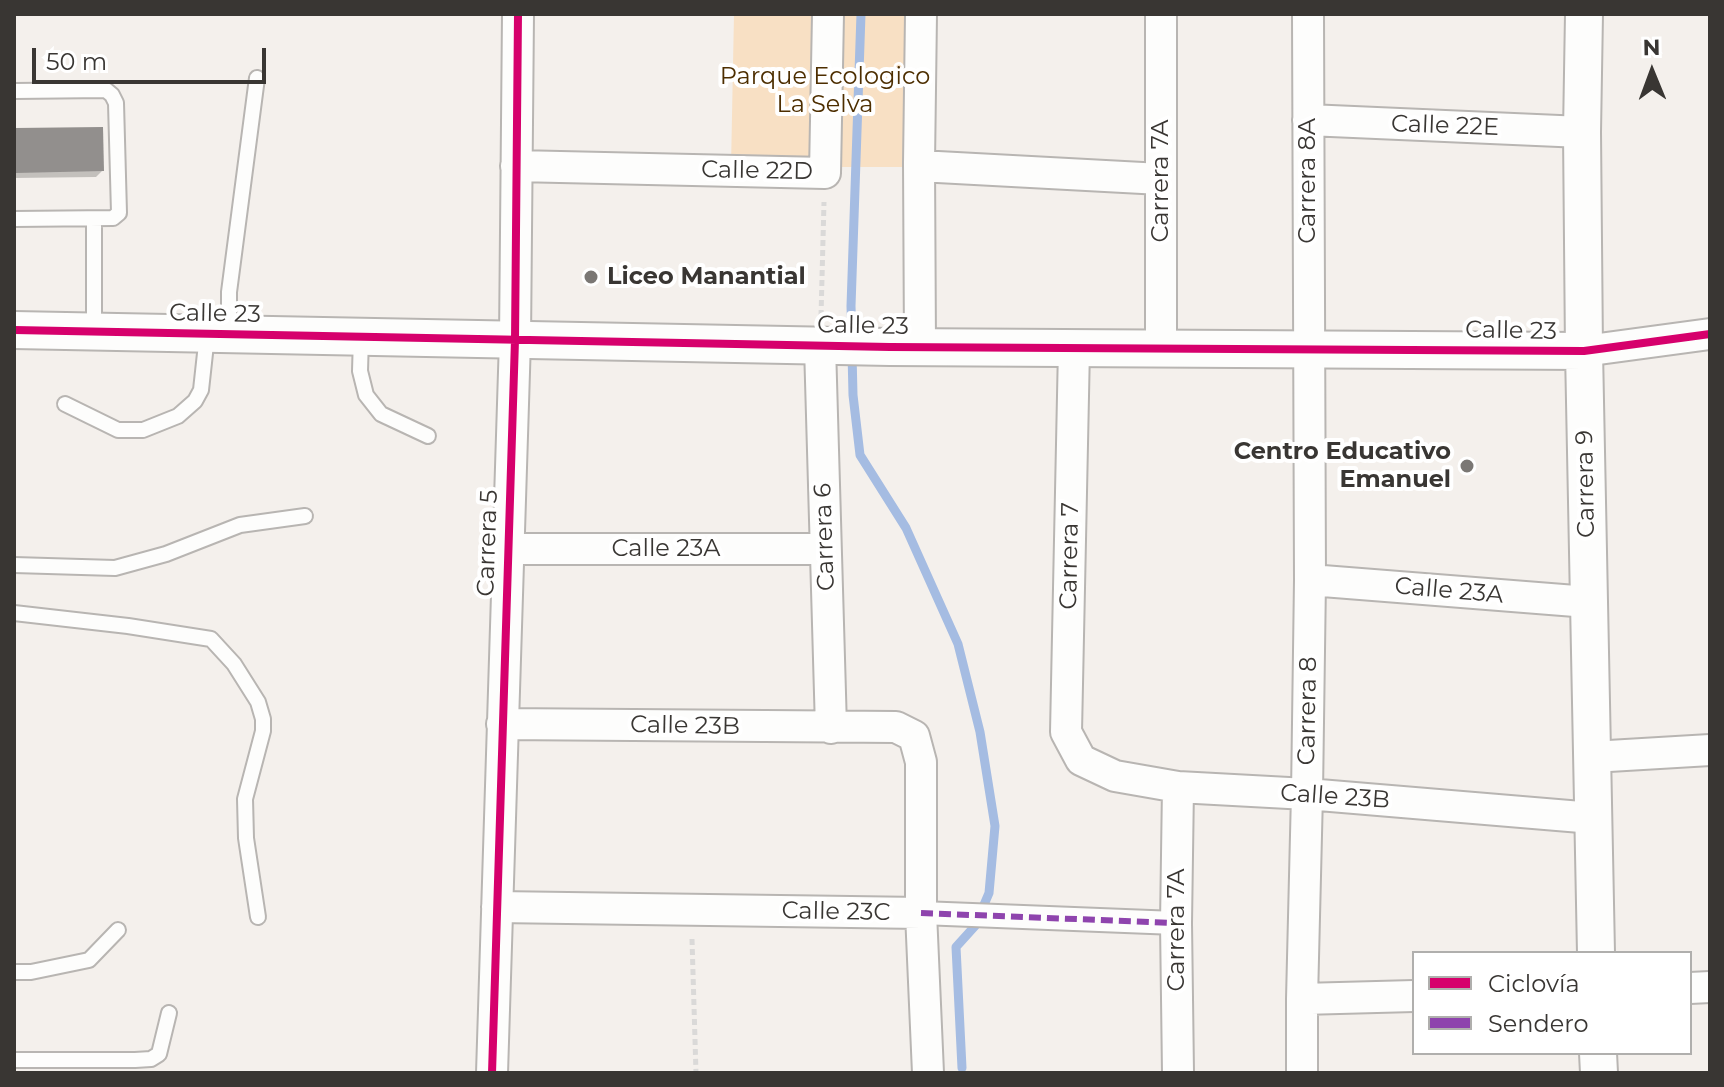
<!DOCTYPE html>
<meta charset="utf-8">
<style>
body{margin:0}
#map{position:relative;width:1724px;height:1087px;overflow:hidden;background:#f4f0ec;font-family:Montserrat,sans-serif}
canvas{display:block}
.frame{position:absolute;inset:0;border:16px solid #393633;pointer-events:none}
.legend{position:absolute;left:1412px;top:951px;width:280px;height:104px;box-sizing:border-box;background:#fff;border:2px solid #b0afad;margin:0;padding:10px 14px;list-style:none;font-size:24px;color:#393633}
.legend li{display:flex;align-items:center;gap:16px;height:40px}
.legend b{width:40px;border:2px solid #b0afad}
.north{position:absolute;left:1612px;top:32px;width:80px;height:80px;-webkit-text-stroke:6px #fff;paint-order:stroke;rotate:359deg;font-size:22px;font-weight:700;line-height:32px;text-align:center;color:#393633}
.north::after{content:'';display:block;margin:auto;width:28px;height:36px;background:#393633;clip-path:polygon(50% 0,100% 100%,50% 72%,0 100%)}
.scale{position:absolute;left:32px;top:48px;width:234px;height:36px;box-sizing:border-box;border:4px solid #393633;border-top:0;padding-left:10px;font-size:24px;line-height:28px;white-space:nowrap;color:#393633;-webkit-text-stroke:6px #fff;paint-order:stroke}
</style>
<div id="map">
<canvas width="1724" height="1087"></canvas>
<div class="frame"></div>
<ul class="legend">
<li><b style="height:10px;background:#d6006c"></b>Ciclovía</li>
<li><b style="height:10px;background:#8e44ad"></b>Sendero</li>
</ul>
<div class="north">N</div>
<div class="scale">50 m</div>
</div>
<script>
const c = document.querySelector('canvas').getContext('2d');
c.lineJoin = 'round';
function paint(path, color) { c.fillStyle = color; c.fill(path, 'evenodd'); }
const toPath = rows => new Path2D(rows.map(r => 'M' + r).join(''));
function stroke(path, color, width, dash) { c.strokeStyle = color; c.lineWidth = width; c.lineCap = dash ? 'butt' : 'round'; c.setLineDash(dash || []); c.stroke(path); }
function write(font, color, halo, rows, align = 'center') {
  c.font = font + ' Montserrat,sans-serif'; c.lineWidth = 8; c.setLineDash([]); c.textBaseline = 'middle'; c.strokeStyle = halo; c.fillStyle = color; for (const [text, x, y, turn = 0] of rows) {
    c.save(); c.translate(x, y); c.rotate((+turn || 0) * Math.PI / 180); c.textAlign = isNaN(turn) ? turn : align; if (halo) c.strokeText(text, 0, 0); c.fillText(text, 0, 0); c.restore();
  }
}
paint(toPath([
 [734,14,919,14,917,167,731,167]
]), '#f8e0c4');
paint(toPath([
 [16,130,102,171,96,177,14,178,14,133]
]), '#0003');
stroke(toPath([
 [852,338,851,306,861,14],
 [852,353,853,395,860,455,906,528,958,644,980,732,995,826,989,893,975,926,956,947,962,1068]
]), '#a5bce2', 9);
paint(toPath([
 [103,127,104,171,16,173,15,128]
]), '#928f8d');
const service = toPath([
 [14,91,106,90,112,95,116,103,119,213,113,218,14,219],
 [94,331,94,219],
 [229,334,229,292,257,78],
 [361,337,360,371,366,395,381,414,428,436],
 [65,404,118,430,143,430,178,416,195,401,201,390,207,335],
 [14,565,115,568,166,554,240,525,305,516],
 [14,613,128,626,211,639,234,664,258,702,263,719,263,731,245,799,246,838,258,917],
 [14,972,31,972,89,960,118,930],
 [14,1060,135,1060,151,1059,159,1054,169,1013]
]);
const pedestrian = toPath([
 [921,913,1176,923]
]);
const minor = toPath([
 [1161,14,1161,348],
 [1308,120,1582,132],
 [516,166,825,173,828,14],
 [919,166,1161,179],
 [820,346,831,728],
 [920,346,919,163,921,14],
 [1074,348,1066,732,1081,760,1115,776,1178,787,1307,794,1593,818],
 [1584,351,1710,334],
 [508,549,825,549],
 [1310,580,1588,602],
 [502,724,896,727,914,736,921,762,921,913,928,1073],
 [1592,757,1710,750],
 [497,907,921,913],
 [1690,988,1710,987],
 [1302,999,1414,996],
 [492,1073,515,340,518,14],
 [1178,1073,1176,923,1178,787],
 [1302,1073,1302,999,1307,794,1310,580,1308,14]
]);
const tertiary = toPath([
 [1584,14,1582,132,1584,351,1596,953],
 [14,330,890,347,1584,351],
 [1598,1053,1599,1073]
]);
stroke(service, '#b8b5b2', 18);
stroke(pedestrian, '#b8b5b2', 26);
stroke(minor, '#b8b5b2', 34);
stroke(tertiary, '#b8b5b2', 40);
stroke(toPath([
 [821,316,824,202],
 [692,939,696,1073]
]), '#dad9d8', 5, [6, 4]);
stroke(service, '#fdfdfc', 14);
stroke(pedestrian, '#fdfdfc', 22);
stroke(minor, '#fdfdfc', 30);
stroke(tertiary, '#fdfdfc', 36);
stroke(toPath([
 [921,913,1176,923]
]), '#8e44ad', 6, [12, 6]);
stroke(toPath([
 [14,330,890,347,1584,351,1710,334],
 [492,1073,515,340,518,14]
]), '#d6006c', 8);
for (const [x, y, r, color] of [
 [591,277,8,"#7a7774"],
 [1467,466,8,"#7a7774"]
]) { const dot = new Path2D(); dot.arc(x, y, r, 0, 2 * Math.PI); c.fillStyle = color; c.fill(dot); stroke(dot, '#fff', 3); }
write('24px', '#4d2e00', '#fff', [
 ["Parque Ecologico",825,77],
 ["La Selva",825,105]
]);
write('24px', '#393633', '#fff', [
 ["Calle 22E",1445,126,2],
 ["Calle 22D",757,171,1],
 ["Carrera 7A",1161,181,-90],
 ["Carrera 8A",1308,181,-90],
 ["Calle 23",215,314,1],
 ["Calle 23",863,326,1],
 ["Calle 23",1511,331,1],
 ["Carrera 9",1586,484,-91],
 ["Carrera 6",825,537,-92],
 ["Carrera 5",488,543,-88],
 ["Calle 23A",666,549],
 ["Carrera 7",1070,556,-89],
 ["Calle 23A",1449,591,5],
 ["Carrera 8",1308,711,-89],
 ["Calle 23B",685,726,1],
 ["Calle 23B",1335,797,4],
 ["Calle 23C",836,912,1],
 ["Carrera 7A",1177,930,-90]
]);
write('bold 24px', '#393633', '#fff', [
 ["Liceo Manantial",607,277],
 ["Centro Educativo",1451,452,"right"],
 ["Emanuel",1451,480,"right"]
], 'left');
</script>
